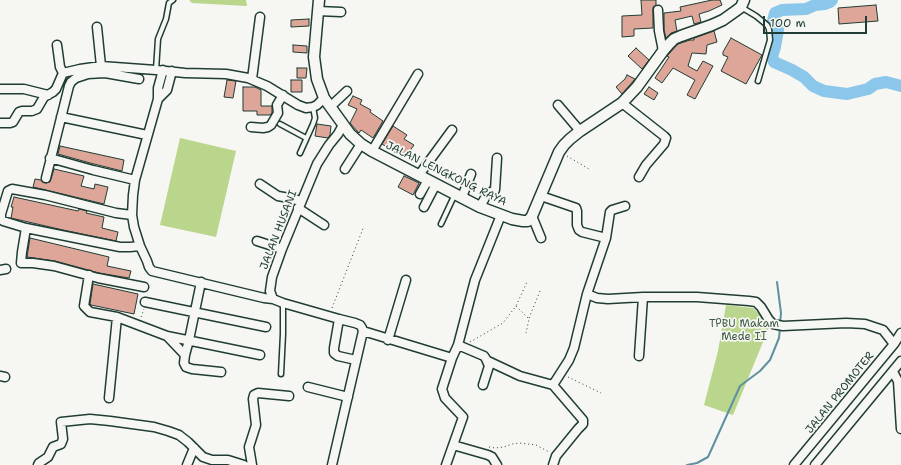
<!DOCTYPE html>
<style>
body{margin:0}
#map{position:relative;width:901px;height:465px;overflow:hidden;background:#f6f6f2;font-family:"Shantell Sans",sans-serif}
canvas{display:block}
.scale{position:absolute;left:763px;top:16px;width:104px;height:18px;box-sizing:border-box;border:2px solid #1f3d34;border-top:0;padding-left:5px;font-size:12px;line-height:14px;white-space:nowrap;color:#1f3d34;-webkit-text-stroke:3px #f6f6f2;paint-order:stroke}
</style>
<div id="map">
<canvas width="901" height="465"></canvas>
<div class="scale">100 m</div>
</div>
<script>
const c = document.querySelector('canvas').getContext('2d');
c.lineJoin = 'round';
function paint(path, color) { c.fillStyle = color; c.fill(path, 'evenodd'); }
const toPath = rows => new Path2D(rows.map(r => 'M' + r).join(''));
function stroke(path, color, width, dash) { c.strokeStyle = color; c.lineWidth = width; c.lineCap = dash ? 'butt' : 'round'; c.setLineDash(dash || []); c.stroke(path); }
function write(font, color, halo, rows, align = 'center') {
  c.font = font + ' "Shantell Sans",sans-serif'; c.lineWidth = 3.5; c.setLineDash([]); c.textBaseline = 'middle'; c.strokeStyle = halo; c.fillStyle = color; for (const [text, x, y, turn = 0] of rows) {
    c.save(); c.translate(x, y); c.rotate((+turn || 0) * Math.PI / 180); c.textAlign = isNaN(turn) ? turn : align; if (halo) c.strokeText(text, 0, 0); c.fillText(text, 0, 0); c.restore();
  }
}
paint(toPath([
 [189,0,246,0,247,6,192,3],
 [180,138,236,151,216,237,160,225],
 [726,305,753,308,770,325,733,415,704,405,718,351]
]), '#bad58c');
stroke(toPath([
 [777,282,781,313,780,324],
 [687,465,697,463,708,457,740,386,760,371,770,360,779,338,780,328]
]), '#5f90a1', 2);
stroke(toPath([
 [832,0,830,2,825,4,815,5,806,9,782,10,775,13,773,21,778,30,775,47,772,56,774,62,792,70,804,77,813,86,824,91,847,94,868,89,875,84,886,82,901,86]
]), '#8ac7ea', 12);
const building = toPath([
 [641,0,656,0,656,5,653,7,653,28,634,29,634,36,622,37,622,16,642,15,641,0],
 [712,0,720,0,722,5,709,11,699,14,701,22,694,24,692,16,675,20,677,31,671,33,666,38,664,30,664,13,681,11,680,7,712,0],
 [876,5,878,21,839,24,838,8,876,5],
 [309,19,309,26,291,27,291,20,309,19],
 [714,31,717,42,707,45,706,54,692,53,688,66,697,71,703,61,713,66,695,99,687,95,695,80,673,68,662,83,655,78,669,57,667,56,678,44,690,40,694,40,694,38,714,31],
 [731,38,762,55,746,84,721,71,728,57,723,55,723,52,731,38],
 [293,45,307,46,307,53,293,52,293,45],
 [636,48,649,60,642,69,628,56,636,48],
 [297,68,307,68,306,78,297,78,297,68],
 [627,75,635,79,622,94,616,87,625,79,627,75],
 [227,80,236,81,233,98,224,97,227,80],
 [291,80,302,80,302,92,291,92,291,80],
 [243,87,255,87,261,90,261,106,272,106,272,113,270,115,257,115,257,111,243,111,243,87],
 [649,87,658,93,654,100,644,94,649,87],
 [353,96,362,100,360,104,371,110,370,112,383,121,373,138,361,130,359,133,358,132,350,123,357,109,348,105,353,96],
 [317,124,331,126,330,135,328,138,315,136,317,124],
 [393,126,407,135,404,139,414,145,406,156,397,150,396,153,382,144,393,126],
 [60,146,124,160,122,171,90,163,58,154,60,146],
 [54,169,84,176,81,186,94,189,95,184,108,187,104,204,46,190,33,187,35,179,41,180,42,182,45,183,50,182,51,179,54,169],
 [404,176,419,183,413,195,398,187,404,176],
 [14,197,78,211,79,209,87,211,86,213,104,217,102,228,118,232,116,241,63,230,11,218,13,207,11,207,14,197],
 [30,238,109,257,107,266,131,271,129,278,99,273,55,261,27,257,30,238],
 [93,284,138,294,134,314,91,305,90,304,93,284]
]);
paint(building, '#dea698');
stroke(building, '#1f3d34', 1);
const service = toPath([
 [741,7,756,16,767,25,769,29,770,40,758,81],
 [156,70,158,39,166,19,169,3,173,0],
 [280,124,306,138],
 [300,153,313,124,315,118,313,107],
 [441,224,455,194],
 [281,374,283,334,283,303]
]);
const minor = toPath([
 [658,10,659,31,663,51],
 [318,11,341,12],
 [97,27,101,66],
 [57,45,60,67,63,73],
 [252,79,260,17],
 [0,89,24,89,48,95],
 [158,99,167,90,172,71],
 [622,103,664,136,666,138,664,144,646,165,639,177],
 [558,105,580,131],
 [330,107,347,91],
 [61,117,147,135],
 [0,123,10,123,13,122,19,112,22,111,32,111,37,109,44,97,53,92,56,89,63,73,80,69,101,66,156,70,185,73,226,74,248,78,267,86,298,105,306,108,313,107,317,105,324,98],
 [251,127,263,128,268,127,271,125,278,113,277,105,283,95],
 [372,151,418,74],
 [50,158,93,170,135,180],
 [345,169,361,144],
 [419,175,452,130],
 [46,178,69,86,71,82,76,78,88,74,105,73,139,79],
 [260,184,278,196,289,198,301,201],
 [420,194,428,180],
 [541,196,576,208,577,211,577,225,579,230,582,232,606,238],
 [462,197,471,174],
 [424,207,436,184],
 [480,207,487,194,495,190,497,158],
 [298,208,324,225],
 [132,215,133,195,135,180,158,99,158,88,163,70],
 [532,216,541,238],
 [26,228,22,252,21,263,33,263,54,266,98,278,144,287],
 [257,241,282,249],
 [140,246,134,227,132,215,116,213,45,195,12,189,8,191,1,214,1,219,3,221,26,228,120,247,130,247,140,246,147,261,149,267,152,271,264,298,273,299],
 [0,270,6,269],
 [89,275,84,306,90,312,117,317,167,336,260,355],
 [201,282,189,340,185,355,184,363,186,367,192,369,221,372],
 [587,294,597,298,608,299,643,297,697,297,749,301,756,302,761,307,769,320,773,324,783,326,846,323,865,324,883,330,894,344],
 [145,302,266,327],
 [339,319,334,348,334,353,338,356,356,360],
 [363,331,452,358],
 [167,336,185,355],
 [388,340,406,280],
 [458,345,484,356,486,359,489,366,483,385],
 [639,356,643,297],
 [488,361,520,376,553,385,583,420,583,424,578,429,556,456,553,465],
 [893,372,898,381,901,429],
 [0,376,5,377],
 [553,385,569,360,574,348,587,294,606,238,610,212,612,210,625,206],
 [308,387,348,397],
 [109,398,117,317],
 [453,445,488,455,492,457,497,465],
 [38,465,39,463,48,457,53,447,61,444,63,439,61,422,90,419,110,421,154,427,168,431,179,435,188,442,203,457,212,460,228,460,244,465],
 [187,465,194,448],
 [252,465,249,447,256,425,253,399,254,395,258,393,289,396],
 [332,465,363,331,362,328,360,325,355,323,339,319,283,303,273,299,270,291,272,277,282,249,317,164,329,145,338,134,343,125],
 [446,465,463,417,445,398,442,389,452,358,458,345,475,280,501,215],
 [794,465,894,344,901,333],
 [815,465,901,361]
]);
const tertiary = toPath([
 [319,0,314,57,317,79,324,98,350,134,361,144,372,151,480,207,512,219,523,221,528,221,532,216,559,152,564,145,570,139,580,131,622,103,637,87,663,51,669,44,674,39,681,36,712,25,723,20,737,10,741,7,744,0]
]);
stroke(service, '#1f3d34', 7);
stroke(minor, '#1f3d34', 11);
stroke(tertiary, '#1f3d34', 13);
stroke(toPath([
 [567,156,589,169],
 [516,306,529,319,526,333],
 [332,308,364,226],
 [141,317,144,309],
 [529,318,540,291],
 [470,342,503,323,516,306,527,282],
 [568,377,601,393],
 [489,447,495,448,504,447,512,444,519,443,536,445,549,452]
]), '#1f3d34', 1, [1, 3]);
stroke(service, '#f6f6f2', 4);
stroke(minor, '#f6f6f2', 8);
stroke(tertiary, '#f6f6f2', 10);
write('11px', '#1f3d34', '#f6f6f2', [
 ["JALAN LENGKONG RAYA",446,174,26],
 ["JALAN HUSANI",279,230,-69],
 ["JALAN PROMOTER",840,393,-51]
]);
write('11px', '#3e5b46', '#f6f6f2', [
 ["TPBU Makam",744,324],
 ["Mede II",744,337]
]);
</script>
